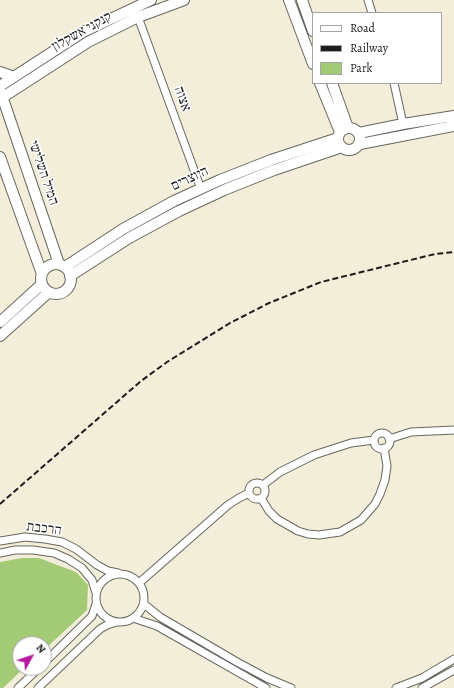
<!DOCTYPE html>
<meta charset="utf-8">
<style>
body{margin:0}
#map{position:relative;width:454px;height:688px;overflow:hidden;background:#f3eeda;font-family:Alegreya,serif}
canvas{display:block}
.legend{position:absolute;left:312px;top:12px;width:130px;height:72px;box-sizing:border-box;background:#fff;border:1px solid #a4a4a4;margin:0;padding:5px 7px;list-style:none;font-size:12px;color:#1c1c1c}
.legend li{display:flex;align-items:center;gap:8px;height:20px}
.legend b{width:20px;border:1px solid #a4a4a4}
.north{position:absolute;left:12px;top:636px;width:40px;height:40px;box-sizing:border-box;background:#fff;border:1px solid #a4a4a4;border-radius:50%;rotate:50deg;font-size:11px;font-weight:700;line-height:16px;text-align:center;color:#1c1c1c}
.north::after{content:'';display:block;margin:auto;width:14px;height:18px;background:#b5179e;clip-path:polygon(50% 0,100% 100%,50% 72%,0 100%)}
</style>
<div id="map">
<canvas width="454" height="688"></canvas>
<ul class="legend">
<li><b style="height:5px;background:#fff"></b>Road</li>
<li><b style="height:5px;background:#1c1c1c"></b>Railway</li>
<li><b style="height:11px;background:#a3ca75"></b>Park</li>
</ul>
<div class="north">N</div>
</div>
<script>
const c = document.querySelector('canvas').getContext('2d');
c.lineJoin = 'round';
function paint(path, color) { c.fillStyle = color; c.fill(path, 'evenodd'); }
const toPath = rows => new Path2D(rows.map(r => 'M' + r).join(''));
function stroke(path, color, width, dash) { c.strokeStyle = color; c.lineWidth = width; c.lineCap = dash ? 'butt' : 'round'; c.setLineDash(dash || []); c.stroke(path); }
function write(font, color, halo, rows, align = 'center') {
  c.font = font + ' Alegreya,"Frank Ruhl Libre",serif'; c.lineWidth = 3; c.setLineDash([]); c.textBaseline = 'middle'; c.strokeStyle = halo; c.fillStyle = color; for (const [text, x, y, turn = 0] of rows) {
    c.save(); c.translate(x, y); c.rotate((+turn || 0) * Math.PI / 180); c.textAlign = isNaN(turn) ? turn : align; if (halo) c.strokeText(text, 0, 0); c.fillText(text, 0, 0); c.restore();
  }
}
paint(toPath([
 [22,558,39,558,76,572,88,585,87,610,44,650,44,644,20,644,20,668,24,668,3,688,0,688,0,562]
]), '#a3ca75');
const street = toPath([
 [368,0,372,13],
 [138,17,201,189],
 [394,83,403,124],
 '374 441a8 8 0 1 1 16 0a8 8 0 1 1-16 0Z',
 [389,439,411,432,454,430],
 '249 491a8 8 0 1 1 16 0a8 8 0 1 1-16 0Z',
 [263,485,280,472,314,455,351,443,374,440],
 [261,498,269,511,277,519,298,531,308,534,319,535,340,532,361,520,375,504,380,494,385,480,387,466,384,448],
 [0,541,25,537,45,539,62,542,76,549,97,565,108,571,118,573],
 [0,553,15,550,33,550,54,553,68,559,82,568,92,580,96,593],
 '96 598a24 24 0 1 1 48 0a24 24 0 1 1-48 0Z',
 [139,583,228,505,239,498,249,493],
 [144,604,160,617,237,662,267,678,291,688],
 [133,618,157,626,266,688],
 [44,663,92,616,96,604],
 [18,688,39,668],
 [38,688,100,629,107,625,117,622],
 [396,688,422,678,454,659],
 [422,688,454,670]
]);
const secondary = toPath([
 [289,0,313,64],
 [302,0,313,31],
 [0,72,14,77],
 [320,83,340,132],
 [332,83,348,128],
 [0,86,83,32,151,0],
 [0,90,59,264],
 [0,99,88,42,138,17,184,0],
 '338 139a11 11 0 1 1 22 0a11 11 0 1 1-22 0Z',
 [359,133,403,124,454,116],
 [360,144,454,126],
 [0,157,42,274],
 '41 279a15 15 0 1 1 30 0a15 15 0 1 1-30 0Z',
 [65,267,123,229,174,201,220,180,271,160,338,138],
 [70,276,129,238,179,211,224,190,274,170,342,147],
 [0,322,42,284],
 [0,336,49,292]
]);
stroke(street, '#67665e', 9);
stroke(secondary, '#67665e', 12);
stroke(street, '#fff', 7);
stroke(secondary, '#fff', 10);
stroke(toPath([
 [0,504,141,381,167,362,230,323,269,303,321,282,435,254,454,252]
]), '#1c1c1c', 2, [6, 3]);
write('14px', '#1c1c1c', '#fff', [
 ["קנקני אשקלון",82,32,-29],
 ["אצוה",182,99,70],
 ["המיל השלישי",43,173,71],
 ["היוצרים",190,179,-25],
 ["הרכבת",44,529,7]
]);
</script>
